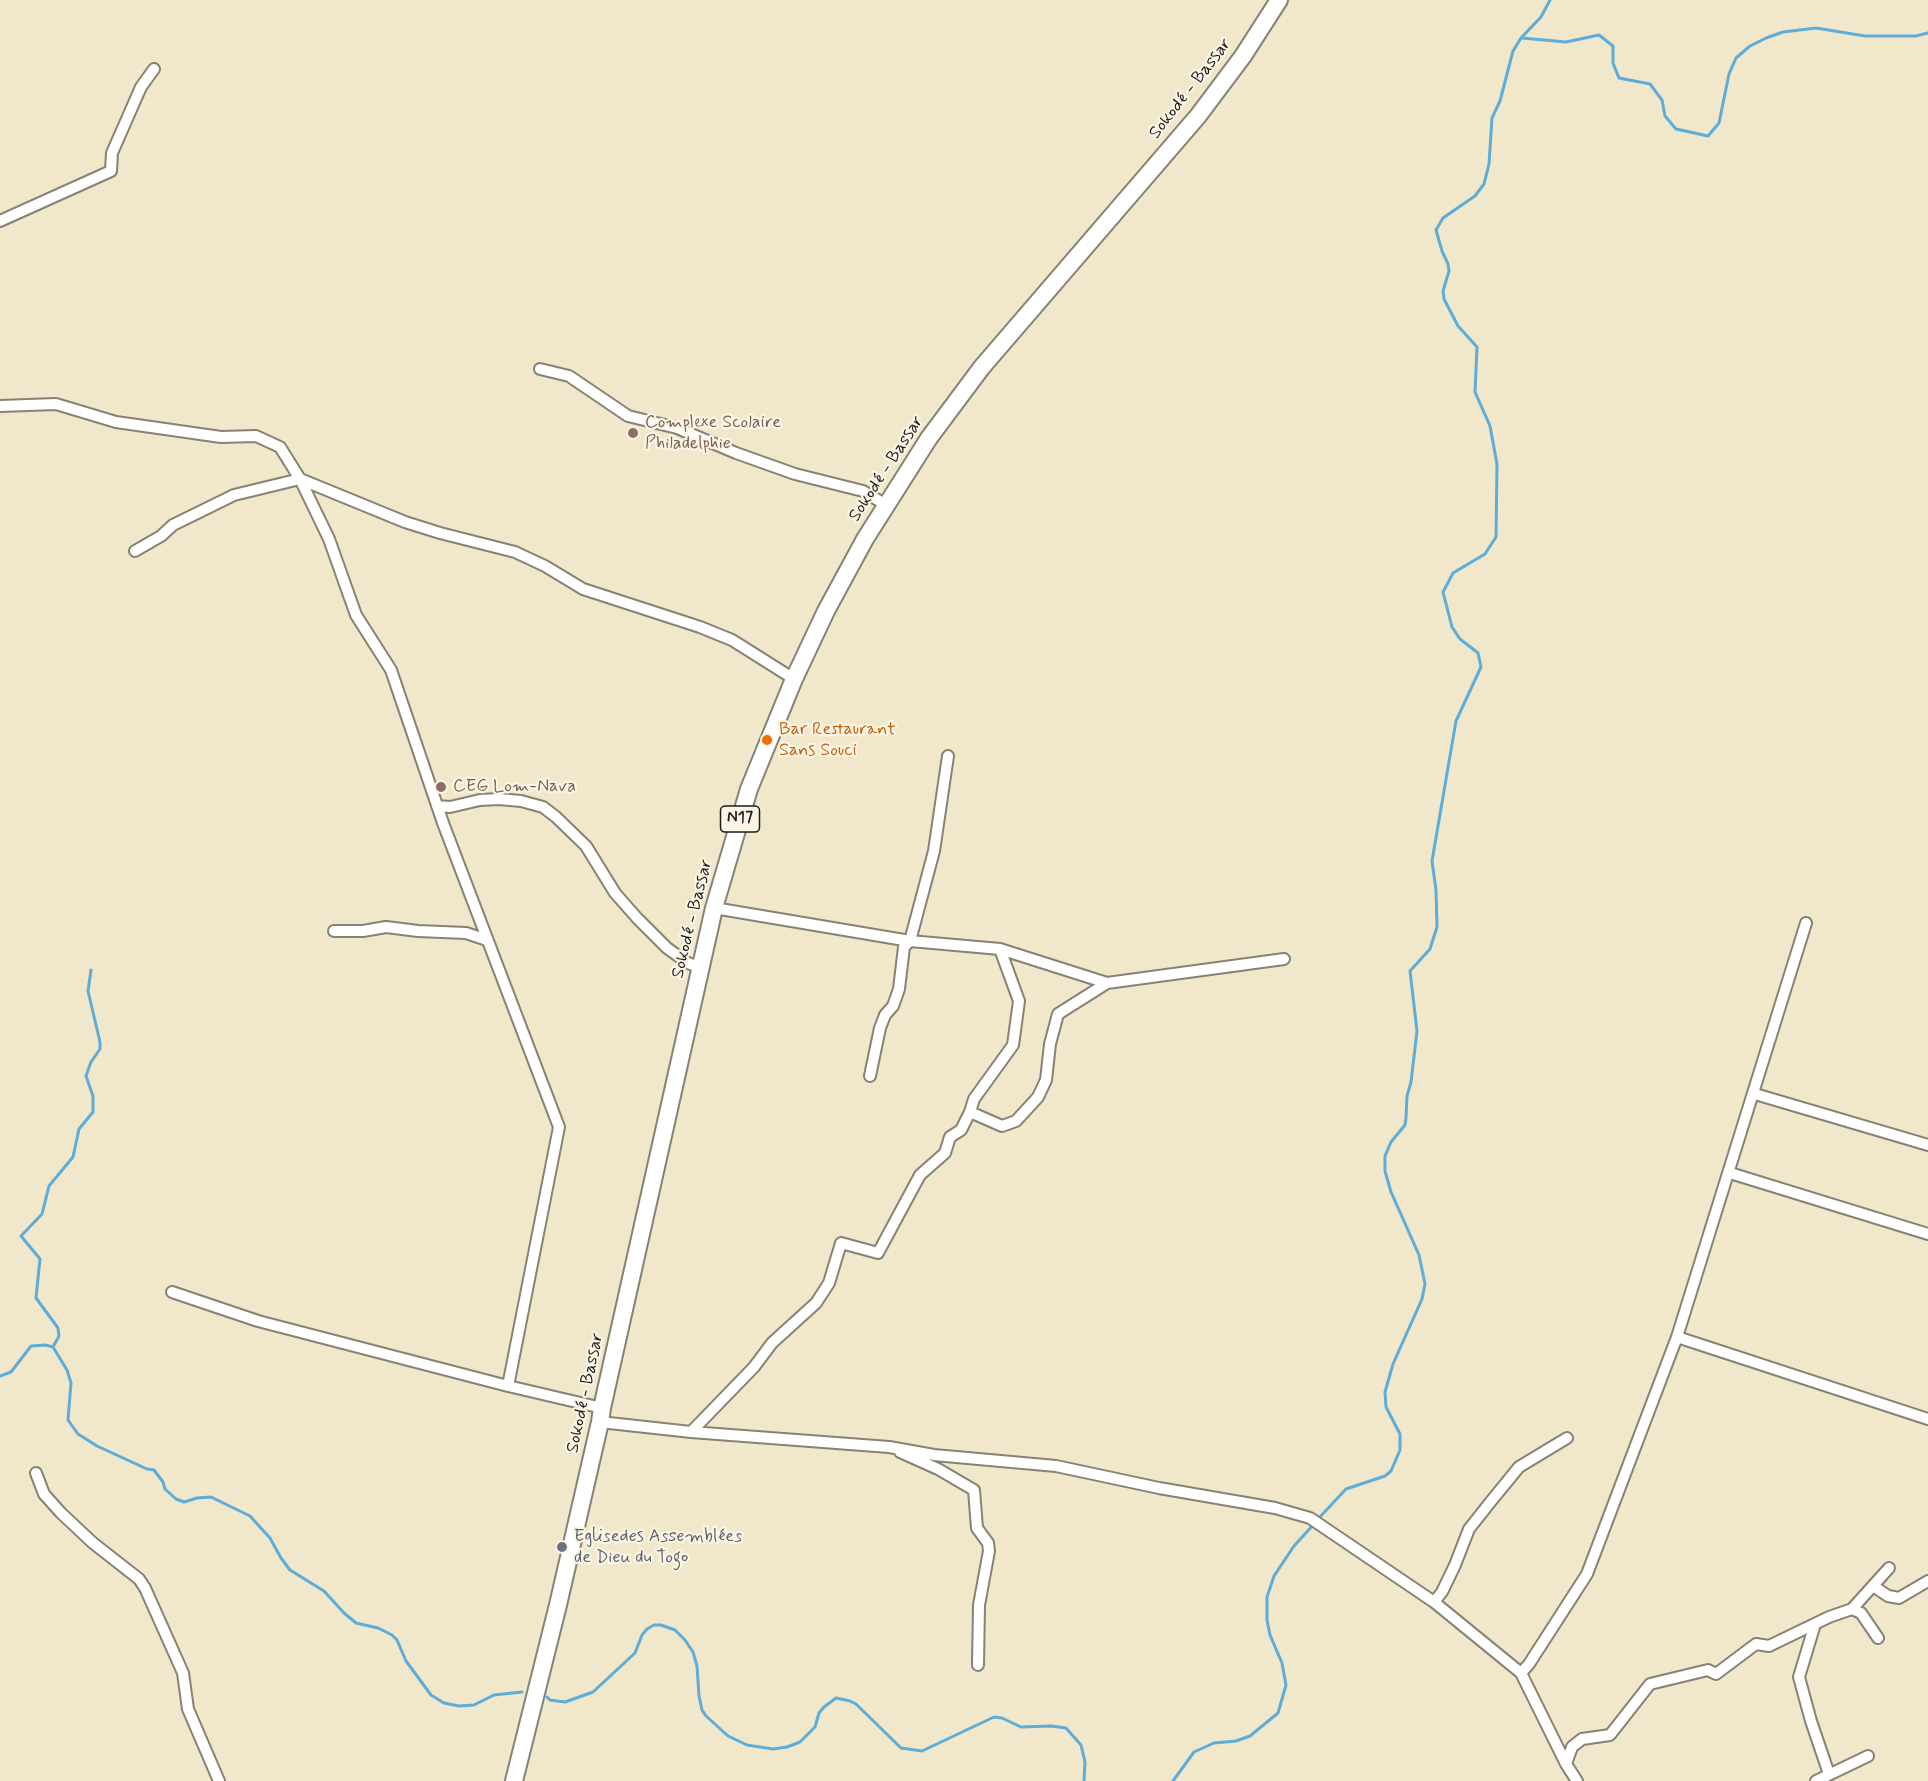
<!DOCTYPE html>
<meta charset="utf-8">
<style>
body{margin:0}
canvas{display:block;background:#f1e7cb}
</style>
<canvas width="1928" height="1781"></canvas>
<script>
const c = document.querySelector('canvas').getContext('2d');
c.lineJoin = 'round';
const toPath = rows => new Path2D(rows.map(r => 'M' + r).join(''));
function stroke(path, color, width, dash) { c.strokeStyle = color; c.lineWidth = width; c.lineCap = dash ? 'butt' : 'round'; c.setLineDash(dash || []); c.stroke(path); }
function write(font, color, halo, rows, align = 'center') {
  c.font = font + ' Mynerve,sans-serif'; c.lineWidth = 4.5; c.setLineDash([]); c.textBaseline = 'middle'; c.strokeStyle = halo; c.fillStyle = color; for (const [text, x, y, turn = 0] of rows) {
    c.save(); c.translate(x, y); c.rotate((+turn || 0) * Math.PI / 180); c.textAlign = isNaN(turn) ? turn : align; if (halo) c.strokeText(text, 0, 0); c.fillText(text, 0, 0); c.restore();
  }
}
stroke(toPath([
 [1522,38,1566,42,1599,35,1613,46,1613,63,1619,78,1650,84,1662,100,1665,116,1676,129,1708,136,1719,123,1729,74,1736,58,1750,46,1766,38,1783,32,1816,28,1865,36,1916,36,1928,33],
 [53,1347,59,1336,58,1328,36,1298,40,1259,21,1236,42,1214,49,1186,73,1157,79,1129,93,1112,93,1096,86,1076,91,1062,100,1049,100,1042,88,991,91,970],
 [0,1376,11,1372,31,1346,45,1345,53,1347,67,1370,71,1383,68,1420,78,1434,97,1446,147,1469,154,1470,163,1482,165,1489,176,1499,184,1502,197,1498,211,1497,250,1516,270,1538,281,1558,290,1570,324,1591,344,1613,356,1623,378,1628,392,1635,397,1640,406,1661,431,1695,444,1703,459,1706,474,1705,494,1695,522,1692],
 [1318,1519,1346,1489,1385,1476,1391,1471,1400,1450,1400,1434,1386,1407,1385,1392,1393,1364,1422,1299,1425,1284,1419,1255,1391,1192,1385,1171,1385,1156,1391,1142,1405,1125,1406,1118,1407,1096,1411,1082,1417,1031,1410,971,1430,949,1437,927,1436,890,1432,861,1456,721,1481,667,1478,653,1460,639,1452,627,1443,592,1453,573,1485,554,1496,537,1497,464,1490,426,1475,392,1477,347,1458,326,1444,299,1443,291,1449,271,1448,264,1442,251,1436,230,1443,218,1475,196,1484,184,1489,164,1492,118,1500,101,1513,51,1521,38,1541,17,1550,0],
 [547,1697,550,1700,565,1702,593,1692,635,1653,642,1635,647,1629,654,1625,661,1625,675,1630,685,1640,693,1652,697,1666,699,1696,702,1710,706,1716,728,1736,747,1745,773,1749,787,1747,800,1742,815,1727,819,1713,824,1707,836,1698,850,1701,856,1704,901,1748,922,1751,994,1717,1002,1718,1021,1727,1051,1726,1066,1728,1081,1745,1085,1762,1084,1781],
 [1173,1781,1194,1752,1214,1743,1236,1741,1250,1736,1278,1713,1286,1685,1282,1663,1270,1635,1267,1620,1267,1597,1274,1576,1294,1546,1314,1524]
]), '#5dadd8', 3);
const street = toPath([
 [0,221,111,171,112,153,141,87,154,69],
 [540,369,569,376,628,416,677,428,736,453,795,474,863,491,886,505],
 [0,406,56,404,116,422,221,437,256,436,280,447,300,479,405,522,440,533,515,552,545,566,583,589,700,627,732,640,794,679],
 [135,551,161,536,173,525,234,495,300,479,329,539,356,615,391,670,443,823,559,1127,508,1386],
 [437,806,450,807,480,800,499,799,521,801,543,807,556,817,586,846,615,893,637,918,667,948,688,963,701,968],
 [714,908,910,941,1000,949,1107,983],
 [334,931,363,931,386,927,418,931,466,933,487,940],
 [870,1076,880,1028,885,1015,893,1006,899,989,904,947,910,941,934,851,948,756],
 [1755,1094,1928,1145],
 [970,1112,974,1099,1013,1045,1019,1001,1000,949],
 [1730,1173,1928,1234],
 [172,1292,258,1321,508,1386,602,1408],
 [1677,1337,1928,1419],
 [600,1422,691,1432,889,1447,934,1455,1056,1466,1159,1488,1275,1508,1310,1518,1434,1602,1521,1673,1566,1764,1577,1781],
 [691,1432,754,1367,772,1343,816,1303,829,1283,841,1243,878,1253,920,1175,945,1153,950,1137,961,1130,970,1112,1002,1126,1016,1121,1038,1097,1046,1080,1050,1044,1058,1014,1107,983,1284,959],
 [900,1452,938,1469,974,1490,977,1528,988,1543,989,1551,979,1605,978,1665],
 [36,1473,44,1494,61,1513,93,1543,139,1579,145,1588,183,1673,188,1709,219,1781],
 [1873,1586,1888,1596,1899,1598,1928,1581],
 [1434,1602,1442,1592,1455,1565,1469,1529,1492,1500,1519,1467,1567,1438],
 [1852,1609,1889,1568],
 [1815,1624,1799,1677,1811,1721,1829,1774],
 [1521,1673,1529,1664,1587,1574,1677,1337,1806,923],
 [1566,1764,1572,1747,1582,1739,1610,1735,1650,1684,1708,1670,1716,1674,1756,1644,1769,1646,1829,1617,1852,1609,1861,1613,1878,1638],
 [1816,1781,1868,1756]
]);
const primary = toPath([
 [514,1781,558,1605,600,1422,602,1408,714,908,749,789,794,679,826,611,865,539,929,438,982,367,1198,116,1243,56,1279,0]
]);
stroke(street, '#868274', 14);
stroke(primary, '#868274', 20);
stroke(street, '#fff', 10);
stroke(primary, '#fff', 16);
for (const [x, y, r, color] of [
 [633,433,6,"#8d6e63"],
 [767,740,6,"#e8710a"],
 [441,787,6,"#8d6e63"],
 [562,1547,6,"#6b7280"]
]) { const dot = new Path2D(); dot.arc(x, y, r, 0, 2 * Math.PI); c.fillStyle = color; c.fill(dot); stroke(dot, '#fcf5e5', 2); }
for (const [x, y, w] of [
 [740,819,39]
]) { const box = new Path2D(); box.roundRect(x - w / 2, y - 13, w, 26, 4.5); c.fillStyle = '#fcf5e5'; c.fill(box); stroke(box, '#1c1c1c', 1.5); }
write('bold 16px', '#1c1c1c', null, [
 ["N17",740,819]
]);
write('18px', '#1c1c1c', '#fcf5e5', [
 ["Sokodé - Bassar",1191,89,-52],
 ["Sokodé - Bassar",887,469,-57],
 ["Sokodé - Bassar",693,919,-76],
 ["Sokodé - Bassar",586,1393,-78]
]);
write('18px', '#785e54', '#fcf5e5', [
 ["Complexe Scolaire",645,423],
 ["Philadelphie",645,444],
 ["CEG Lom-Nava",453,787]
], 'left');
write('18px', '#c56008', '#fcf5e5', [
 ["Bar Restaurant",779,730],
 ["Sans Souci",779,751]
], 'left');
write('18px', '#5b616d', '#fcf5e5', [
 ["Eglisedes Assemblées",574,1537],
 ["de Dieu du Togo",574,1558]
], 'left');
</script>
